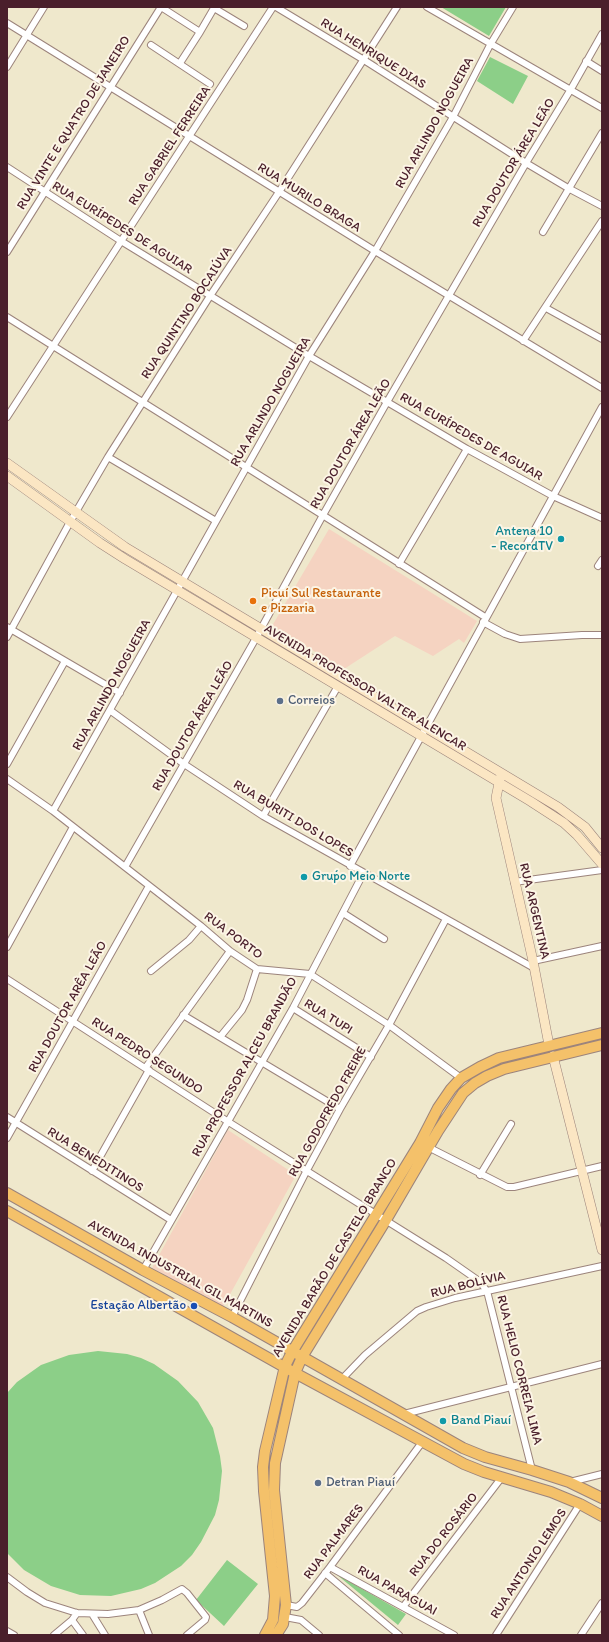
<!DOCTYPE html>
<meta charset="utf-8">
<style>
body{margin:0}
#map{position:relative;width:609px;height:1642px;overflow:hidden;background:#efe8cc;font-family:Itim,sans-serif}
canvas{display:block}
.frame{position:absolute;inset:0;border:8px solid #4a1f2b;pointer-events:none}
</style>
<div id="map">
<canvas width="609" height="1642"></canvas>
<div class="frame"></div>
</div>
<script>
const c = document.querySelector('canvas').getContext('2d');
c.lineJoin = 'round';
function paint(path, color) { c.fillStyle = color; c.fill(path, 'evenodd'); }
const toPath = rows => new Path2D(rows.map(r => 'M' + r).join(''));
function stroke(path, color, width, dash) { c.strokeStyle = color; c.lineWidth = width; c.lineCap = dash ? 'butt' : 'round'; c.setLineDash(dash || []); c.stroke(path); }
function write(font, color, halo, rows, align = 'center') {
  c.font = font + ' Itim,sans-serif'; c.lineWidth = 4; c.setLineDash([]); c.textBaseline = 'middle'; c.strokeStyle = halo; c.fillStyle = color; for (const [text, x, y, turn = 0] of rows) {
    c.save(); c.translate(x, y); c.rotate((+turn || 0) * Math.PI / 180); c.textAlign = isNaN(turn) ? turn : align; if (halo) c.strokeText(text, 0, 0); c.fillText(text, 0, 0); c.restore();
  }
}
paint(toPath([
 [329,529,477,621,464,643,459,639,433,656,395,636,344,669,272,626],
 [228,1130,296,1175,223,1307,152,1268]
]), '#f5d3c1');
paint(toPath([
 [441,7,506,7,489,36],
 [490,57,528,76,513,104,477,81],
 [98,1351,127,1354,141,1358,154,1364,178,1381,198,1402,213,1428,220,1456,222,1471,219,1500,215,1515,201,1542,192,1555,181,1566,155,1583,141,1589,111,1596,80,1595,51,1586,24,1570,7,1553,7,1393,17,1382,41,1365,69,1355],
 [227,1560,258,1584,224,1626,196,1600],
 [336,1574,406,1614,398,1625]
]), '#8ccf88');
const street = toPath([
 [161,7,200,32,180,63],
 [276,7,364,60,526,163,568,188,602,206],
 [427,7,602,108],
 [7,23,375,251,602,388],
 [200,32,214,8,244,26],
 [151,45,210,84],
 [586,61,602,71],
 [7,67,44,7],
 [7,167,121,241,309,356,467,449,553,496,602,518],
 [543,232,602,133],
 [7,252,161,7],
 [546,308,602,339],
 [7,317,485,617],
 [523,341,602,221],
 [7,417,273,7],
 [108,457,216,521],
 [399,564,467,449],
 [598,566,602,560],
 [483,622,505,634,520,639,582,635,602,635],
 [7,627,120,693],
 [7,637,70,522,108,457,210,296,279,192,397,7],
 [111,711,184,764,263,816,534,968],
 [7,764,65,661],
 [7,779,53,811,201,926,230,951,257,969,310,974,389,1025,461,1078],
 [53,811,309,356,375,251,453,117,490,45,513,7],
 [263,816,338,686],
 [350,866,602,407],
 [125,867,256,638,323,515,387,402,526,163,571,89,602,34],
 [514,882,602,870],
 [343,913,384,939],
 [7,947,73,827],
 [533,961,602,946],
 [151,971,189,940,201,926],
 [7,979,227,1121,446,1258,479,1281,487,1291,532,1470],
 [293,1008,371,1057],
 [183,1015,340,1109],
 [220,1037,242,1010,247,1000,257,969],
 [146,1067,230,951],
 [7,1117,171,1220],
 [7,1138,149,886],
 [426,1146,507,1187,514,1187,602,1166],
 [92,1171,149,1070],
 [480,1175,511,1124],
 [143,1270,293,1008,363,874],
 [232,1317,307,1170,340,1109,389,1025,446,919],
 [341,1380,365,1355,417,1311,426,1307,455,1298,602,1266],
 [404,1414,602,1364],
 [570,1482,602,1474],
 [330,1567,454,1635],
 [325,1573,399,1635],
 [7,1577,27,1592,45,1603,77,1613,108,1614,139,1610,162,1600,182,1589,187,1593,206,1617,205,1620,187,1635],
 [286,1605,297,1607,302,1603,330,1567,423,1441],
 [403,1607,502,1477],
 [139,1610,149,1635],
 [77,1613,72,1620,83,1635],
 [92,1614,105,1635],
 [285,1617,301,1620,319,1635],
 [7,1631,14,1635],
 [54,1635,72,1620],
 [496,1635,580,1504],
 [581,1635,602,1603]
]);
const secondary = toPath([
 [7,463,125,547,558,807,585,827,602,848],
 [7,476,100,543,125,559,530,801,564,823,577,835,602,864],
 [500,778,496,798,533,961,549,1045],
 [553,1056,602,1250]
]);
const primary = toPath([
 [7,1193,143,1270,232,1317,463,1448,485,1457,532,1470,569,1482,602,1498],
 [7,1211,295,1373,464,1464,484,1472,551,1492,580,1504,602,1516],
 [265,1635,273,1620,275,1596,264,1491,263,1467,265,1451,285,1366,292,1352,420,1143,438,1108,451,1089,461,1078,480,1067,499,1058,602,1033],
 [276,1635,283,1624,286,1605,274,1490,275,1463,295,1373,302,1357,386,1220,438,1131,463,1093,475,1083,487,1076,504,1069,602,1045]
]);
stroke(street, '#9c847c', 8);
stroke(secondary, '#9c847c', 10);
stroke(primary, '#9c847c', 12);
stroke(street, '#fff', 6);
stroke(secondary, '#fbe6c3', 9);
stroke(primary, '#f4c16a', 10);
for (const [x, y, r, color] of [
 [561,539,4,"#0f9aa8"],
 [253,601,4,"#e8710a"],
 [280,701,4,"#5c6f8a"],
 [304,877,4,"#0f9aa8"],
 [194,1306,4,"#1a4fb4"],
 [443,1421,4,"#0f9aa8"],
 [318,1483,4,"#5c6f8a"]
]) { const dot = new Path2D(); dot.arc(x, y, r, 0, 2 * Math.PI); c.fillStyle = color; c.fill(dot); stroke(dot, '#fcf5e5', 1.5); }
write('13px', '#4a1f2b', '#fcf5e5', [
 ["RUA HENRIQUE DIAS",373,54,32],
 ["RUA VINTE E QUATRO DE JANEIRO",74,123,-58],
 ["RUA ARLINDO NOGUEIRA",435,123,-61],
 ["RUA GABRIEL FERREIRA",170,146,-57],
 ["RUA DOUTOR ÁREA LEÃO",514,163,-59],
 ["RUA MURILO BRAGA",309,198,32],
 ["RUA EURÍPEDES DE AGUIAR",122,228,32],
 ["RUA QUINTINO BOCAIÚVA",187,313,-57],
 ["RUA ARLINDO NOGUEIRA",271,402,-60],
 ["RUA EURÍPEDES DE AGUIAR",471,437,30],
 ["RUA DOUTOR ÁREA LEÃO",351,444,-60],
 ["RUA ARLINDO NOGUEIRA",112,685,-61],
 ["AVENIDA PROFESSOR VALTER ALENCAR",365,688,31],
 ["RUA DOUTOR ÁREA LEÃO",193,726,-60],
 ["RUA BURITI DOS LOPES",293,819,31],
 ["RUA ARGENTINA",534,911,77],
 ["RUA PORTO",233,936,37],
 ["RUA DOUTOR ARÊA LEÃO",68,1007,-61],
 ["RUA TUPI",328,1017,32],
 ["RUA PEDRO SEGUNDO",147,1056,33],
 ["RUA PROFESSOR ALCEU BRANDÃO",245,1067,-61],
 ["RUA GODOFREDO FREIRE",328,1112,-61],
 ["RUA BENEDITINOS",95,1160,32],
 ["AVENIDA BARÃO DE CASTELO BRANCO",335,1258,-59],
 ["AVENIDA INDUSTRIAL GIL MARTINS",180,1274,29],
 ["RUA BOLÍVIA",468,1285,-14],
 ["RUA HELIO CORREIA LIMA",519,1370,76],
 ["RUA DO ROSÁRIO",444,1535,-52],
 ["RUA PALMARES",334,1542,-53],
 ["RUA ANTONIO LEMOS",529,1564,-57],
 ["RUA PARAGUAI",397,1591,29]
]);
write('13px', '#0d838f', '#fcf5e5', [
 ["Antena 10",553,532,"right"],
 ["- RecordTV",553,547,"right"],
 ["Gruṕo Meio Norte",312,877],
 ["Band Piauí",451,1421]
], 'left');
write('13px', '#c56008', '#fcf5e5', [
 ["Picuí Sul Restaurante",261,594],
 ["e Pizzaria",261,609]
], 'left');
write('13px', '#4e5e75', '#fcf5e5', [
 ["Correios",288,701],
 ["Detran Piauí",326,1483]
], 'left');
write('13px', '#164399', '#fcf5e5', [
 ["Estação Albertão",186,1306]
], 'right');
</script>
